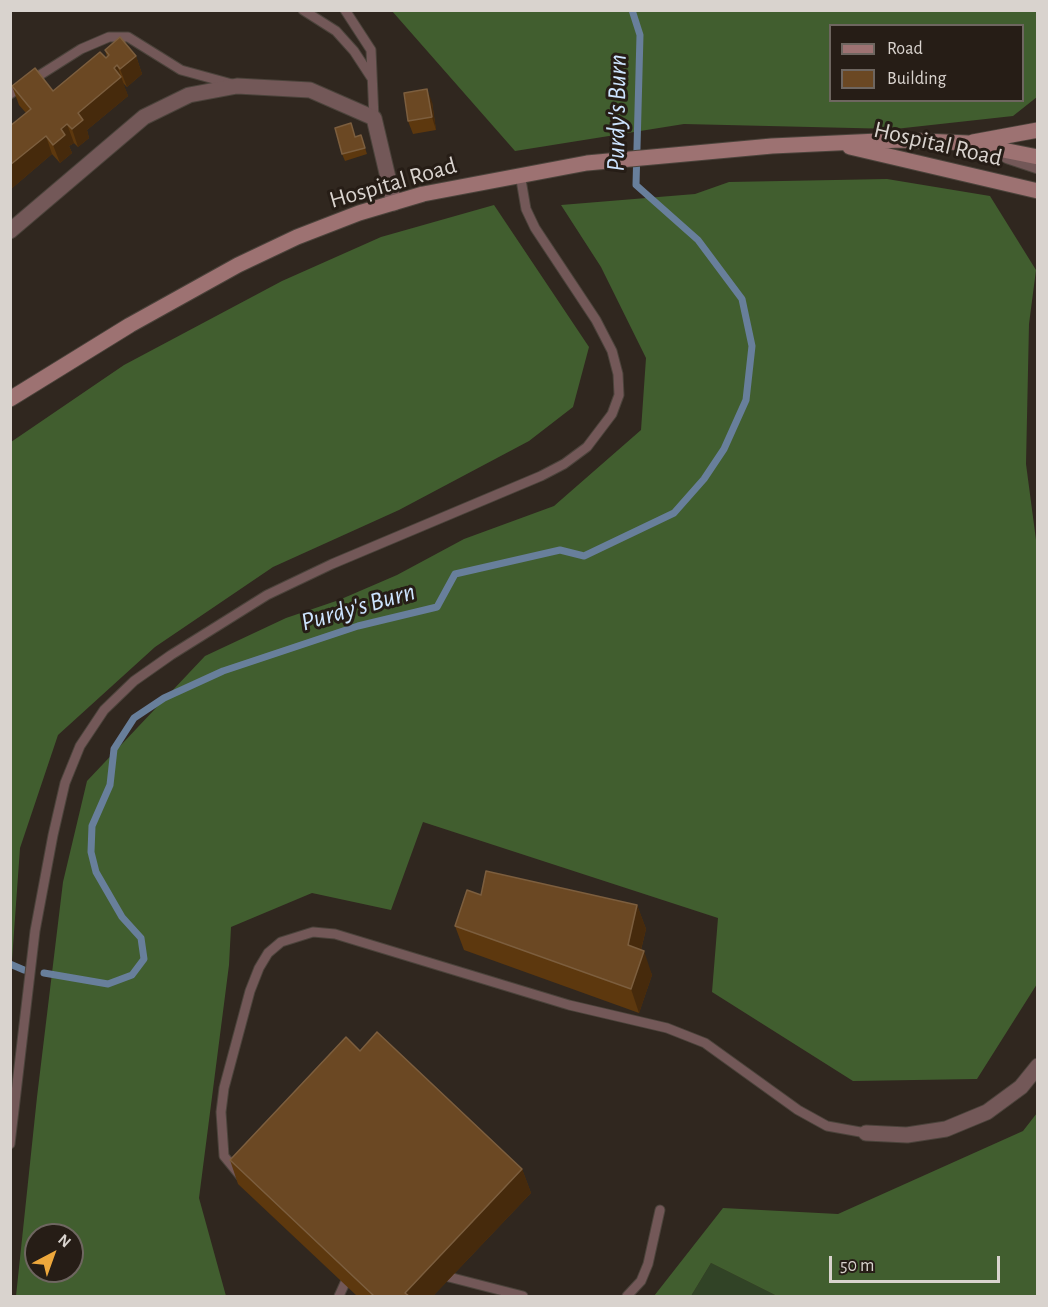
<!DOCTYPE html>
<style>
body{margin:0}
#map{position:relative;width:1048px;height:1307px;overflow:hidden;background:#30271f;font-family:"Alegreya Sans",sans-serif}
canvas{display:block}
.frame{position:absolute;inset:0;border:12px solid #d9d3ce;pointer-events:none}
.legend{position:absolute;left:829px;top:24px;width:195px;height:78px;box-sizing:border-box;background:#261d16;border:2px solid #6e6660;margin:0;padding:8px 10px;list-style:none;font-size:18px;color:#d9d3ce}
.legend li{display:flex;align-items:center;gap:12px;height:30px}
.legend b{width:30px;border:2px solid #6e6660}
.north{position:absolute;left:24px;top:1223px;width:60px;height:60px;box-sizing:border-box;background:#261d16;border:2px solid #6e6660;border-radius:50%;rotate:41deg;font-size:16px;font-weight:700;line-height:24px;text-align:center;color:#d9d3ce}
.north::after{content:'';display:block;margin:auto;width:21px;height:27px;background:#eea83c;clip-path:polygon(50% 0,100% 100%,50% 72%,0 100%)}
.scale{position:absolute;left:829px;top:1256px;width:171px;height:27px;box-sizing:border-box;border:3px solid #d9d3ce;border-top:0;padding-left:8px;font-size:18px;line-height:21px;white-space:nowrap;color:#d9d3ce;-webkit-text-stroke:4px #261d16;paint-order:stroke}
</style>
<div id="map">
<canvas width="1048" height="1307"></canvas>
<div class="frame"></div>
<ul class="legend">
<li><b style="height:8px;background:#9d7272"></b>Road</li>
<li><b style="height:16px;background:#6b4823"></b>Building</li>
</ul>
<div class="north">N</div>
<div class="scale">50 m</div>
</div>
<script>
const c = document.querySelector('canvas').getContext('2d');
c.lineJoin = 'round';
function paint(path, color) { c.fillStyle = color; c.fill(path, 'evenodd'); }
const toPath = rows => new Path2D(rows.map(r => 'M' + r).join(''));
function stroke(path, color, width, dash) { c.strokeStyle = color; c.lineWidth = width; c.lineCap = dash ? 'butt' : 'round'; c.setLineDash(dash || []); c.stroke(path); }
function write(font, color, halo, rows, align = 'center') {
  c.font = font + ' "Alegreya Sans",sans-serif'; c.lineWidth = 6; c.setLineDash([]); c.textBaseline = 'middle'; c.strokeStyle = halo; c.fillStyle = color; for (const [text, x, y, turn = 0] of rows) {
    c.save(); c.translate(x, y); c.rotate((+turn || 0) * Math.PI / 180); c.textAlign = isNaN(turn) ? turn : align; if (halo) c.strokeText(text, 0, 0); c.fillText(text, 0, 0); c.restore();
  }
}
paint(toPath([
 [711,1263,777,1296,691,1296]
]), '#314326');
paint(toPath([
 [392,11,1037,11,1037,97,1013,116,895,129,684,124,515,151],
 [830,26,1022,26,1022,100,830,100],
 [887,179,990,196,1036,270,1029,324,1026,464,1038,555,1037,984,977,1079,853,1081,712,992,718,918,423,822,391,910,312,893,231,927,229,965,199,1198,226,1296,16,1296,37,1097,63,882,87,781,205,656,286,618,339,600,397,575,464,539,554,506,641,430,646,358,601,267,561,205,695,194,729,182],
 [36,1235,72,1235,72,1271,36,1271],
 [494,205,589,347,573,407,529,441,399,510,273,567,155,647,58,735,20,848,11,974,11,442,124,365,282,281,381,237],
 [1037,1113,1037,1296,777,1296,711,1263,691,1296,654,1296,723,1208,838,1214,1023,1131]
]), '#415e2f');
stroke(toPath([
 [10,964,24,970],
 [44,973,108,984,132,975,144,959,141,938,122,917,96,872,91,852,92,826,110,785,114,749,134,718,164,698,223,671,358,626,437,607,455,574,560,550,584,556,674,513,704,479,724,449,746,400,752,346,742,299,698,240,636,185,640,35,632,10]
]), '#687f9b', 7);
const service = toPath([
 [303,10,336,31,354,51,371,77],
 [345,10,371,50,374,118],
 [10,94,81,49,109,37,128,37,181,70,232,84],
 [10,1144,35,931,53,835,65,783,80,746,104,710,134,681,171,655,267,595,332,564,541,476,564,464,587,447,612,414,619,395,618,374,612,351,596,320,535,228,526,209,520,174],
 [242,1178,224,1156,221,1112,224,1088,250,991,259,968,268,953,281,942,313,932,335,934,569,1005,667,1028,705,1043,798,1110,827,1126,866,1133],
 [441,1275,523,1296],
 [339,1296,349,1274],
 [627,1296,641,1281,648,1264,660,1210]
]);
const minor = toPath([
 [1008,156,1038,166],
 [10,231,144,117,189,95,237,86,310,90,374,118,394,203],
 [866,1133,907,1135,946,1129,987,1112,1021,1087,1038,1066]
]);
const secondary = toPath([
 [973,142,1038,130],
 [850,147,1038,191],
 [10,399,130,325,238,265,297,237,359,213,423,194,587,163,772,146,900,140,968,143,1038,157]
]);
stroke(service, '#4b433b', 11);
stroke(minor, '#4b433b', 17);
stroke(secondary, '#4b433b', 17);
stroke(service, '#735858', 9);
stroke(minor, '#735858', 15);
stroke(secondary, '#9d7272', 15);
paint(toPath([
 [105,50,136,56,142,74,127,87,123,83,128,96,87,130,89,138,78,147,74,143,69,146,72,153,60,163,52,154,11,189,26,113,19,105,12,86,53,91,106,58,107,57],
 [432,102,436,130,413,134,408,121],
 [361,135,367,154,345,161,342,154,355,137],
 [481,895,637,905,646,929,641,950,652,975,639,1013,464,950,455,926],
 [360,1051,522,1169,531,1193,433,1296,357,1296,238,1184,230,1160]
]), '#5d380e');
paint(toPath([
 [136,56,142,74,127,87,120,69],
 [117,65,128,96,87,130,89,138,78,147,72,129,78,113,114,68],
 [427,89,432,102,436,130,432,117],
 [67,124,74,143,69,146,72,153,60,163,53,145,61,129],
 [46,136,52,154,11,189,10,165],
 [637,905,646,929,636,969,628,945],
 [644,951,652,975,639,1013,631,989],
 [522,1169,531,1193,433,1296,407,1296,405,1293]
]), '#462a0c');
const building = toPath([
 [120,37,136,56,120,69,117,65,114,68,121,77,78,113,83,120,72,129,67,124,61,129,65,135,53,145,46,136,10,165,10,126,31,109,12,86,35,68,53,91,100,52,106,58,109,55,105,50,120,37],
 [427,89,432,117,408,121,404,93,427,89],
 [351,123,355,137,361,135,365,148,342,154,335,128,351,123],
 [486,871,637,905,628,945,644,951,631,989,455,926,467,890,481,895,486,871],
 [377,1032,522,1169,405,1293,409,1296,374,1296,230,1160,346,1037,360,1051,377,1032]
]);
paint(building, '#6b4823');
stroke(building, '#7c5e3e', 1.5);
write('24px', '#d9d3ce', '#261d16', [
 ["Hospital Road",938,144,13],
 ["Hospital Road",393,183,-16]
]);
write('italic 26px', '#cde4ff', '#261d16', [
 ["Purdy's Burn",617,113,-89],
 ["Purdy's Burn",358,607,-16]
]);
</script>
